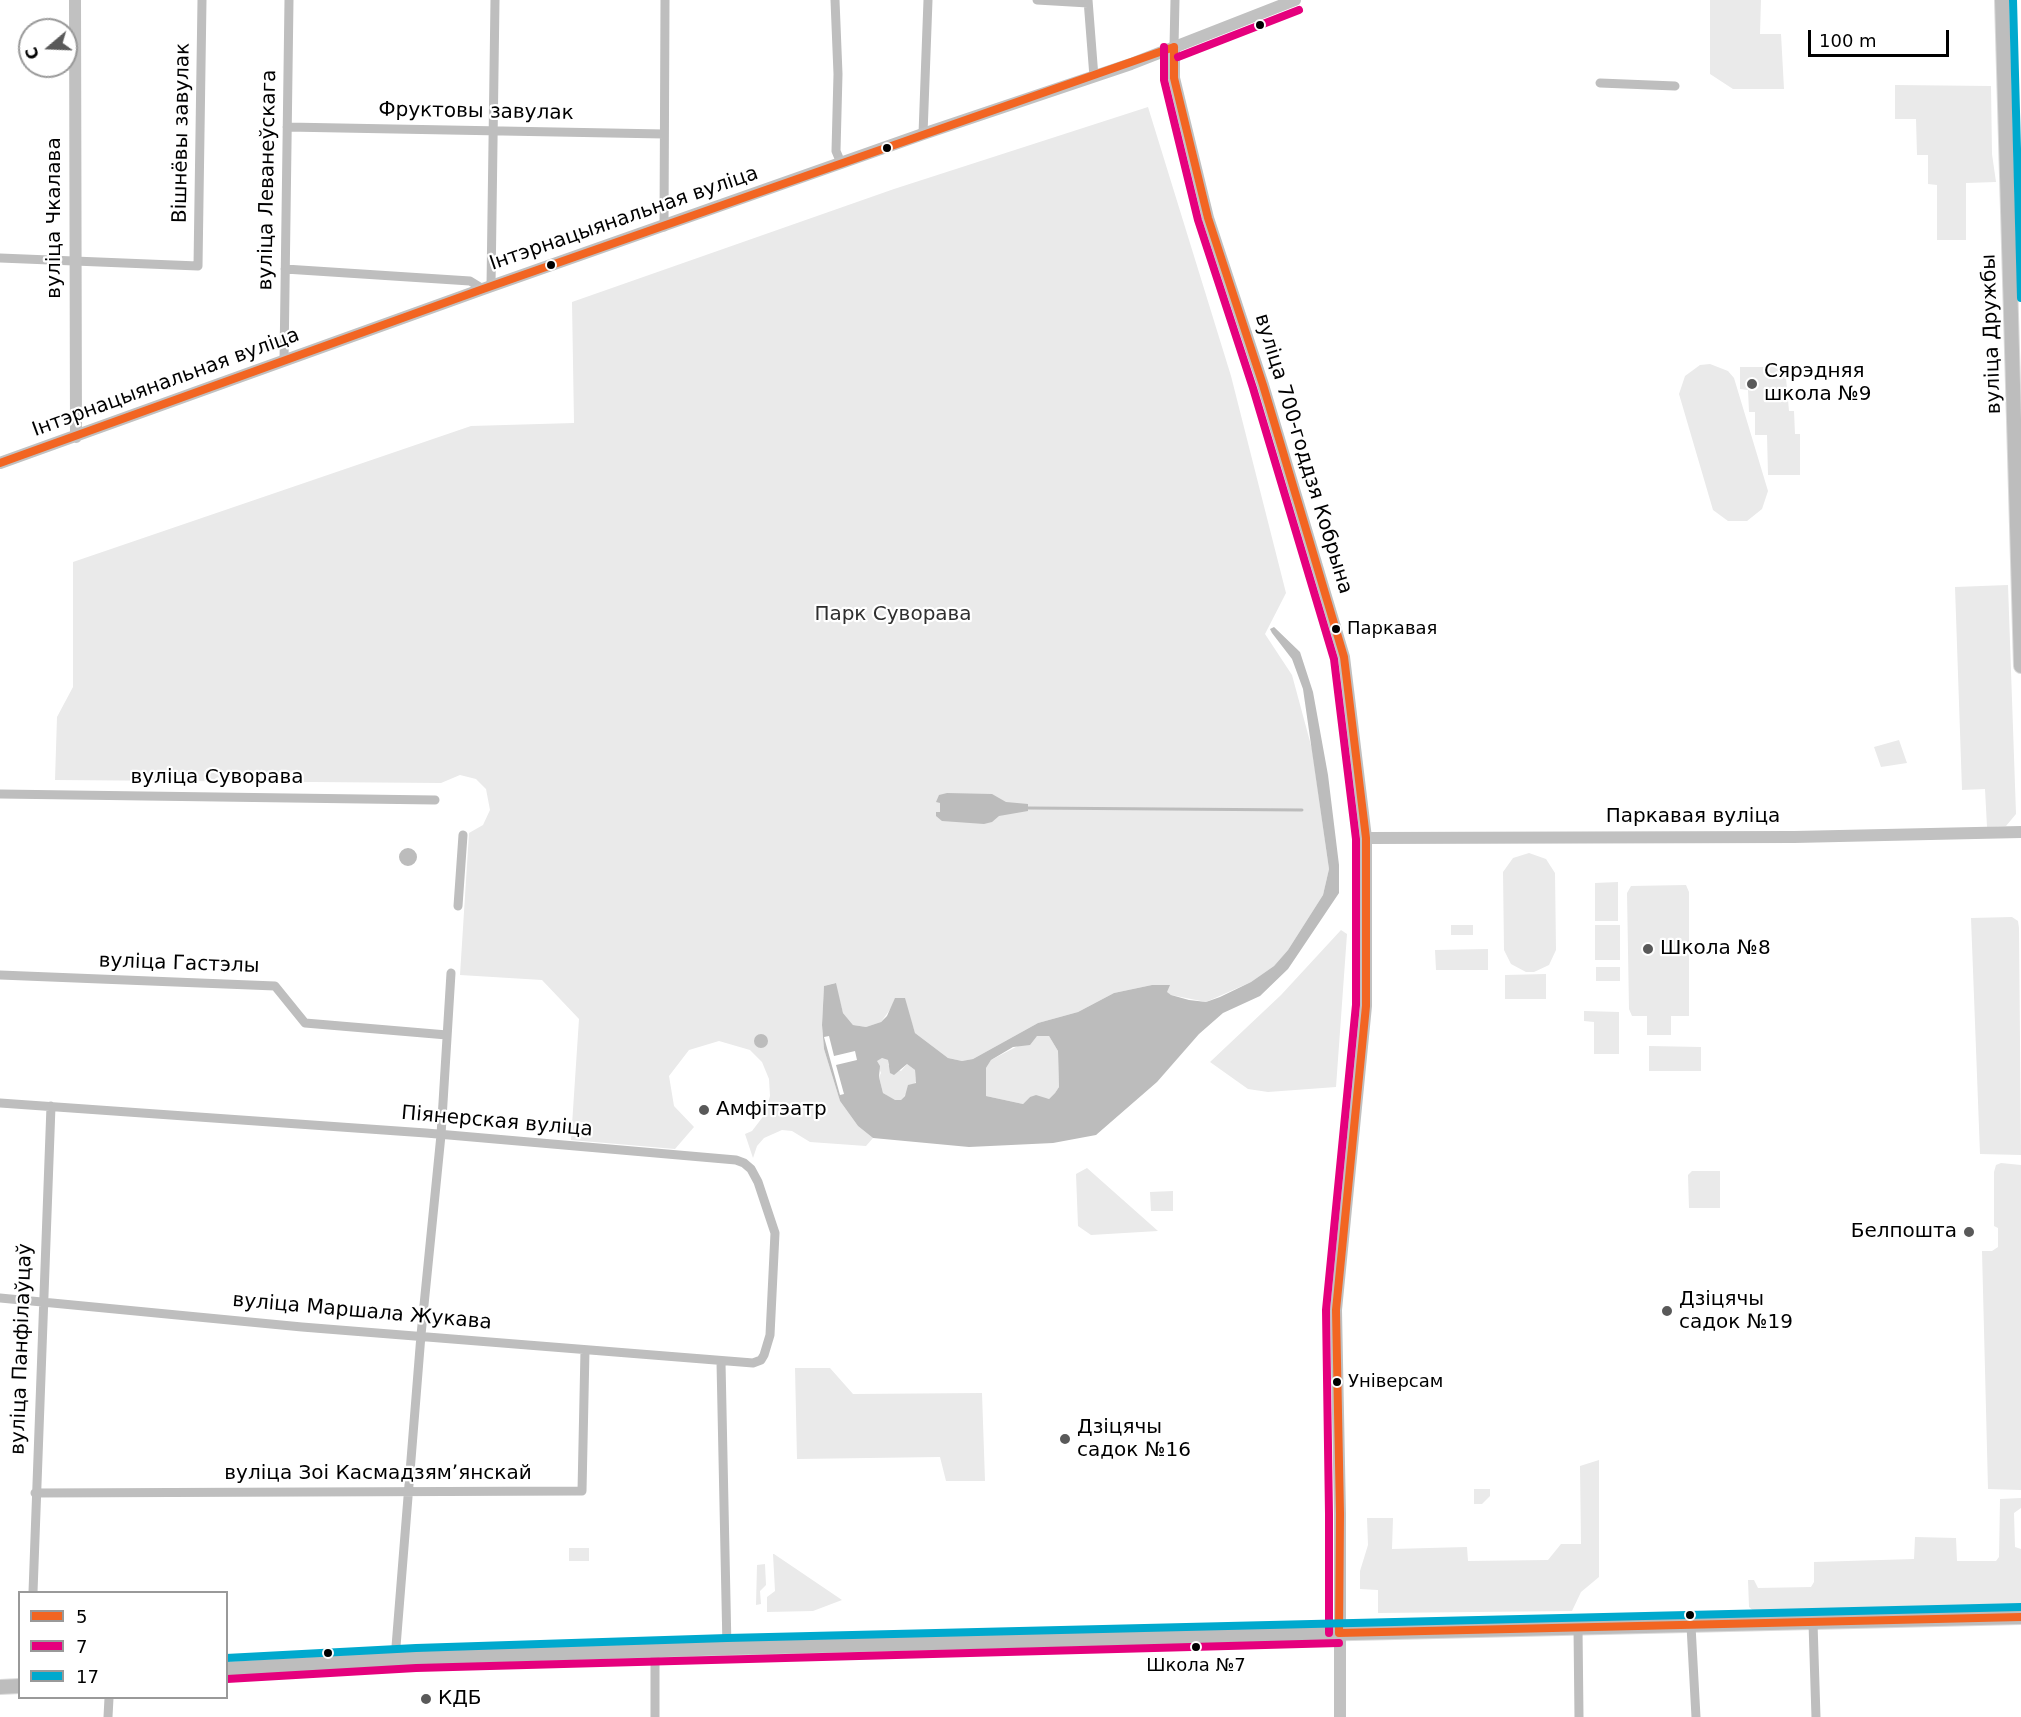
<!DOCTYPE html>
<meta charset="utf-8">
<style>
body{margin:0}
#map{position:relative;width:2021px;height:1717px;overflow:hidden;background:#fff;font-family:"DejaVu Sans",sans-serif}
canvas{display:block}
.legend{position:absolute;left:18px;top:1591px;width:210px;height:108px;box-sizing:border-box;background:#fff;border:2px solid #999;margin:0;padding:8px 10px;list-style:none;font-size:18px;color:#000}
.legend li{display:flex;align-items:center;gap:12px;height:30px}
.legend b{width:30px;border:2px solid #999}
.north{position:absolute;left:18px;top:18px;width:60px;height:60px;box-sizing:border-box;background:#fff;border:2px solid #999;border-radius:50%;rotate:251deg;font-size:16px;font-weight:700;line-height:24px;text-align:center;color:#000}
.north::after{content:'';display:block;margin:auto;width:21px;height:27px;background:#595959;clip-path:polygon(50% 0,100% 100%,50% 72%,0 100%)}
.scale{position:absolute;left:1808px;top:30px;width:141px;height:27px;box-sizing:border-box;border:3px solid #000;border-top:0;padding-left:8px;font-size:18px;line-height:21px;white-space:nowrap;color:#000;-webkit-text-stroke:4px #fff;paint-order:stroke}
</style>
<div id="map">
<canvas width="2021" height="1717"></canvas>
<ul class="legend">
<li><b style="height:8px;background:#f26522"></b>5</li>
<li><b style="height:8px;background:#e5007d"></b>7</li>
<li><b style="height:8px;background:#00a9ce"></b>17</li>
</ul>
<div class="north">С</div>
<div class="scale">100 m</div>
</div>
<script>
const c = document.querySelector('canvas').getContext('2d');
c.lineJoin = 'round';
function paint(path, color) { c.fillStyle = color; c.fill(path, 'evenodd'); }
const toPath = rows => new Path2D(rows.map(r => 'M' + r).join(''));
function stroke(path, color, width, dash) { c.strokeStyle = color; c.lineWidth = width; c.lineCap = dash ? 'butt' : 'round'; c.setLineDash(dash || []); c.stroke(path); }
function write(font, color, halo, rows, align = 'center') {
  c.font = font + ' "DejaVu Sans",sans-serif'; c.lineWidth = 4.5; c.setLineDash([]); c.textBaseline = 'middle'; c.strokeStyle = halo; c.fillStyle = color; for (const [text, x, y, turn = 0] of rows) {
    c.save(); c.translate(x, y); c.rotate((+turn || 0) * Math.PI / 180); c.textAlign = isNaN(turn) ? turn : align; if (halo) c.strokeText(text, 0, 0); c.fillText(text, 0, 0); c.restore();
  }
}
paint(toPath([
 [1710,0,1761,0,1760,34,1781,34,1784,89,1733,89,1710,74],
 [1895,85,1991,86,1992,154,1996,182,1966,183,1966,240,1937,240,1937,185,1928,184,1928,155,1917,155,1916,119,1895,119],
 [1148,107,1231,376,1286,593,1265,634,1292,675,1312,749,1329,869,1323,895,1288,950,1274,966,1251,982,1206,1002,1171,995,1166,992,1169,985,1152,985,1114,993,1078,1012,1038,1023,973,1059,962,1061,948,1058,915,1033,904,998,894,1004,881,1022,866,1027,853,1025,843,1013,835,983,824,986,822,1025,824,1049,840,1101,858,1126,873,1138,866,1146,810,1142,792,1131,782,1130,764,1138,757,1146,753,1158,745,1134,752,1131,765,1114,770,1096,769,1079,762,1062,750,1050,719,1041,689,1050,669,1076,674,1106,694,1127,675,1149,571,1140,579,1019,542,980,460,975,469,833,483,825,490,810,486,789,476,779,460,775,441,783,55,780,57,717,73,687,73,562,471,426,574,423,572,302,894,189],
 [1710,364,1728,371,1734,378,1768,491,1762,509,1747,521,1728,521,1713,510,1679,394,1685,376,1700,365],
 [1740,367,1785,367,1789,411,1794,411,1795,434,1800,434,1800,475,1768,475,1767,435,1755,435,1755,412,1749,412,1748,390,1740,389],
 [2008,585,2016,814,2006,826,1987,827,1985,789,1962,790,1955,587],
 [1899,740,1907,763,1881,767,1874,747],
 [1529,853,1546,859,1555,873,1556,950,1549,965,1534,972,1526,972,1511,964,1504,950,1503,872,1513,858],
 [1618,882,1618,921,1595,921,1595,883],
 [1686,885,1689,892,1689,1016,1671,1016,1671,1035,1647,1035,1647,1016,1632,1016,1629,1009,1627,893,1631,886],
 [2012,917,2018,921,2019,928,2021,1155,1980,1154,1971,918],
 [1451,925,1473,925,1473,935,1451,935],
 [1595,925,1620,925,1620,960,1595,960],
 [1341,930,1347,934,1336,1087,1268,1092,1248,1089,1210,1062,1281,995],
 [1488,949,1488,970,1436,970,1435,950],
 [1596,967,1620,967,1620,981,1596,981],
 [1546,974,1546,999,1505,999,1505,975],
 [1584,1011,1619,1012,1619,1054,1594,1054,1594,1022,1584,1021],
 [1037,1036,1049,1036,1058,1051,1059,1087,1055,1093,1049,1099,1030,1097,1023,1104,986,1096,986,1068,991,1060],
 [1649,1046,1701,1047,1701,1071,1649,1071],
 [882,1058,888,1060,888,1065,901,1071,907,1064,915,1070,916,1082,901,1100,894,1100,883,1093,879,1077,881,1073,876,1061],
 [2001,1163,2021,1165,2021,1490,1988,1489,1982,1251,1992,1251,1998,1247,1998,1228,1994,1226,1994,1172,1996,1165],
 [1087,1168,1158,1231,1091,1235,1078,1226,1076,1174],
 [1692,1171,1720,1171,1720,1208,1689,1208,1688,1175],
 [1173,1191,1173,1211,1151,1211,1150,1192],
 [795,1368,830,1368,853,1394,982,1393,985,1481,946,1481,940,1457,797,1459],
 [1599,1460,1599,1577,1581,1592,1572,1611,1378,1613,1378,1590,1360,1589,1360,1571,1368,1545,1367,1518,1393,1518,1392,1549,1467,1547,1468,1561,1548,1560,1561,1544,1581,1544,1580,1466],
 [1474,1489,1490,1489,1490,1496,1482,1504,1474,1504],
 [2021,1498,2021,1508,2014,1513,2015,1547,2021,1549,2021,1607,2017,1609,1757,1614,1749,1607,1748,1580,1754,1580,1758,1588,1811,1587,1814,1582,1814,1562,1914,1559,1915,1537,1956,1538,1957,1561,1996,1561,1999,1557,2000,1499],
 [569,1548,589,1548,589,1561,569,1561],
 [773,1554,774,1554,842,1600,813,1611,767,1612,767,1597,775,1591],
 [765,1564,766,1585,760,1591,761,1604,756,1605,757,1565]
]), '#eaeaea');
paint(toPath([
 [1274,627,1300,652,1313,692,1328,775,1339,865,1339,893,1288,969,1260,996,1223,1013,1199,1034,1157,1082,1096,1135,1053,1143,969,1147,873,1138,858,1126,840,1101,824,1049,822,1025,824,986,836,983,843,1013,853,1025,866,1027,881,1022,887,1016,895,998,905,998,915,1033,948,1058,962,1061,973,1059,1038,1023,1078,1012,1114,993,1152,985,1170,985,1167,992,1171,995,1189,1000,1206,1002,1220,997,1251,982,1274,966,1288,950,1323,895,1329,869,1303,689,1292,659,1272,633,1270,629],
 [1037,1036,1049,1036,1058,1051,1059,1087,1055,1093,1049,1099,1036,1095,1030,1097,1023,1104,986,1096,986,1068,991,1060,1013,1047,1030,1045],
 [882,1058,888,1060,890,1073,894,1075,907,1064,915,1070,916,1083,908,1085,905,1096,901,1100,895,1100,883,1093,879,1077,880,1066,877,1061],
 [947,793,992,794,1006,802,1028,804,1028,811,999,816,992,822,984,824,942,821,936,816,936,812,940,812,940,803,936,802,939,795],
 '399 857a9 9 0 1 1 18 0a9 9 0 1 1-18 0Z',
 '754 1041a7 7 0 1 1 14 0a7 7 0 1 1-14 0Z'
]), '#bcbcbc');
paint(toPath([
 [829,1036,834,1056,855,1051,857,1060,836,1065,844,1094,840,1095,824,1037]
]), '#fff');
stroke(toPath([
 [1028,808,1302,810]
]), '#bcbcbc', 3);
const primary = toPath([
 [2002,0,2021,666],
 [226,1669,416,1658,727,1648,2021,1617],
 [0,1687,20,1686]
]);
stroke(primary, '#dbdbdb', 16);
stroke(toPath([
 [835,0,838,74,836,151,841,163],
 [1037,0,1088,3],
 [1088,0,1094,77],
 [1174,47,1175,0],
 [1600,83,1675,86],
 [287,127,664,134],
 [923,134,928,0],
 [664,227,665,0],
 [0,258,198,266,202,0],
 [285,269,470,281,483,289],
 [491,286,495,0],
 [284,361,289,0],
 [0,794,435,800],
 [458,906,463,835],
 [0,975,275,986,305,1023,447,1035],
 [0,1103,426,1133,736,1160,744,1163,751,1169,758,1182,775,1233,770,1335,764,1355,761,1360,753,1363,302,1327,0,1298],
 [721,1362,727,1648],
 [35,1493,582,1491,585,1350],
 [33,1592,51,1106],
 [1813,1623,1816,1717],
 [1691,1626,1696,1717],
 [1578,1628,1579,1717],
 [655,1650,655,1717],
 [395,1659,421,1335,441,1135,451,973],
 [108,1717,109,1698]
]), '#bebebe', 9);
stroke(toPath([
 [75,0,76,437],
 [1174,47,1174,78,1208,218,1263,385,1344,657,1366,838,1366,1006,1336,1310,1340,1514,1340,1717],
 [0,463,483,289,923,134,1131,64,1295,0],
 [1366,838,1794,837,2021,832]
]), '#c1c1c1', 12);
stroke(primary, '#bdbdbd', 14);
stroke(toPath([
 [1174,47,1174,78,1208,218,1263,385,1344,657,1366,838,1366,1006,1336,1310,1340,1514,1339,1633],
 [0,463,483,289,1174,47],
 [1339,1633,2021,1617]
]), '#f26522', 8);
stroke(toPath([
 [1164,47,1164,80,1198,220,1253,388,1334,659,1356,839,1356,1005,1326,1310,1329,1514,1329,1633],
 [1178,57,1299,10],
 [227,1679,416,1668,1339,1643]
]), '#e5007d', 8);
stroke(toPath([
 [2013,0,2021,298],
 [226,1658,416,1648,727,1638,2021,1607]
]), '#00a9ce', 8);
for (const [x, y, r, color] of [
 [1260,25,5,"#000"],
 [887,148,5,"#000"],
 [551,265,5,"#000"],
 [1752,384,6,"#595959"],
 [1336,629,5,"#000"],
 [1648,949,6,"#595959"],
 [704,1110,6,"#595959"],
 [1969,1232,6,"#595959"],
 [1667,1311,6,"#595959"],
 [1337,1382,5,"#000"],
 [1065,1439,6,"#595959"],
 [1690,1615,5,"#000"],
 [1196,1647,5,"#000"],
 [328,1653,5,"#000"],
 [426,1699,6,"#595959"]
]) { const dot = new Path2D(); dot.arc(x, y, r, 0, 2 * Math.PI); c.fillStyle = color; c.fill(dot); stroke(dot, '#fff', 2); }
write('18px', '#000', '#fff', [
 ["Паркавая",1347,629],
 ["Універсам",1348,1382],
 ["Школа №7",1196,1666,"center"]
], 'left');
write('20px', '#000', '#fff', [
 ["Фруктовы завулак",476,112,1],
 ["Вішнёвы завулак",182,133,-89],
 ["вуліца Леванеўскага",268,180,-89],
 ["вуліца Чкалава",55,218,-90],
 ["Інтэрнацыянальная вуліца",624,219,-19],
 ["вуліца Дружбы",1992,334,-92],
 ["Інтэрнацыянальная вуліца",166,383,-20],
 ["вуліца 700-годдзя Кобрына",1303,454,73],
 ["вуліца Суворава",217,778],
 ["Паркавая вуліца",1693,817],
 ["вуліца Гастэлы",179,964,2],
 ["Піянерская вуліца",497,1122,5],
 ["вуліца Маршала Жукава",362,1312,5],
 ["вуліца Панфілаўцаў",22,1349,-88],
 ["вуліца Зоі Касмадзямʼянскай",378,1474]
]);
write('20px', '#000', '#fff', [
 ["Сярэдняя",1764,372],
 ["школа №9",1764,395],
 ["Школа №8",1660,949],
 ["Амфітэатр",716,1110],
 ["Белпошта",1957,1232,"right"],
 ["Дзіцячы",1679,1300],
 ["садок №19",1679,1323],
 ["Дзіцячы",1077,1428],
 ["садок №16",1077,1451],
 ["КДБ",438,1699]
], 'left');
write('20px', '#2f2f2f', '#fff', [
 ["Парк Суворава",893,615]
]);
</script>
